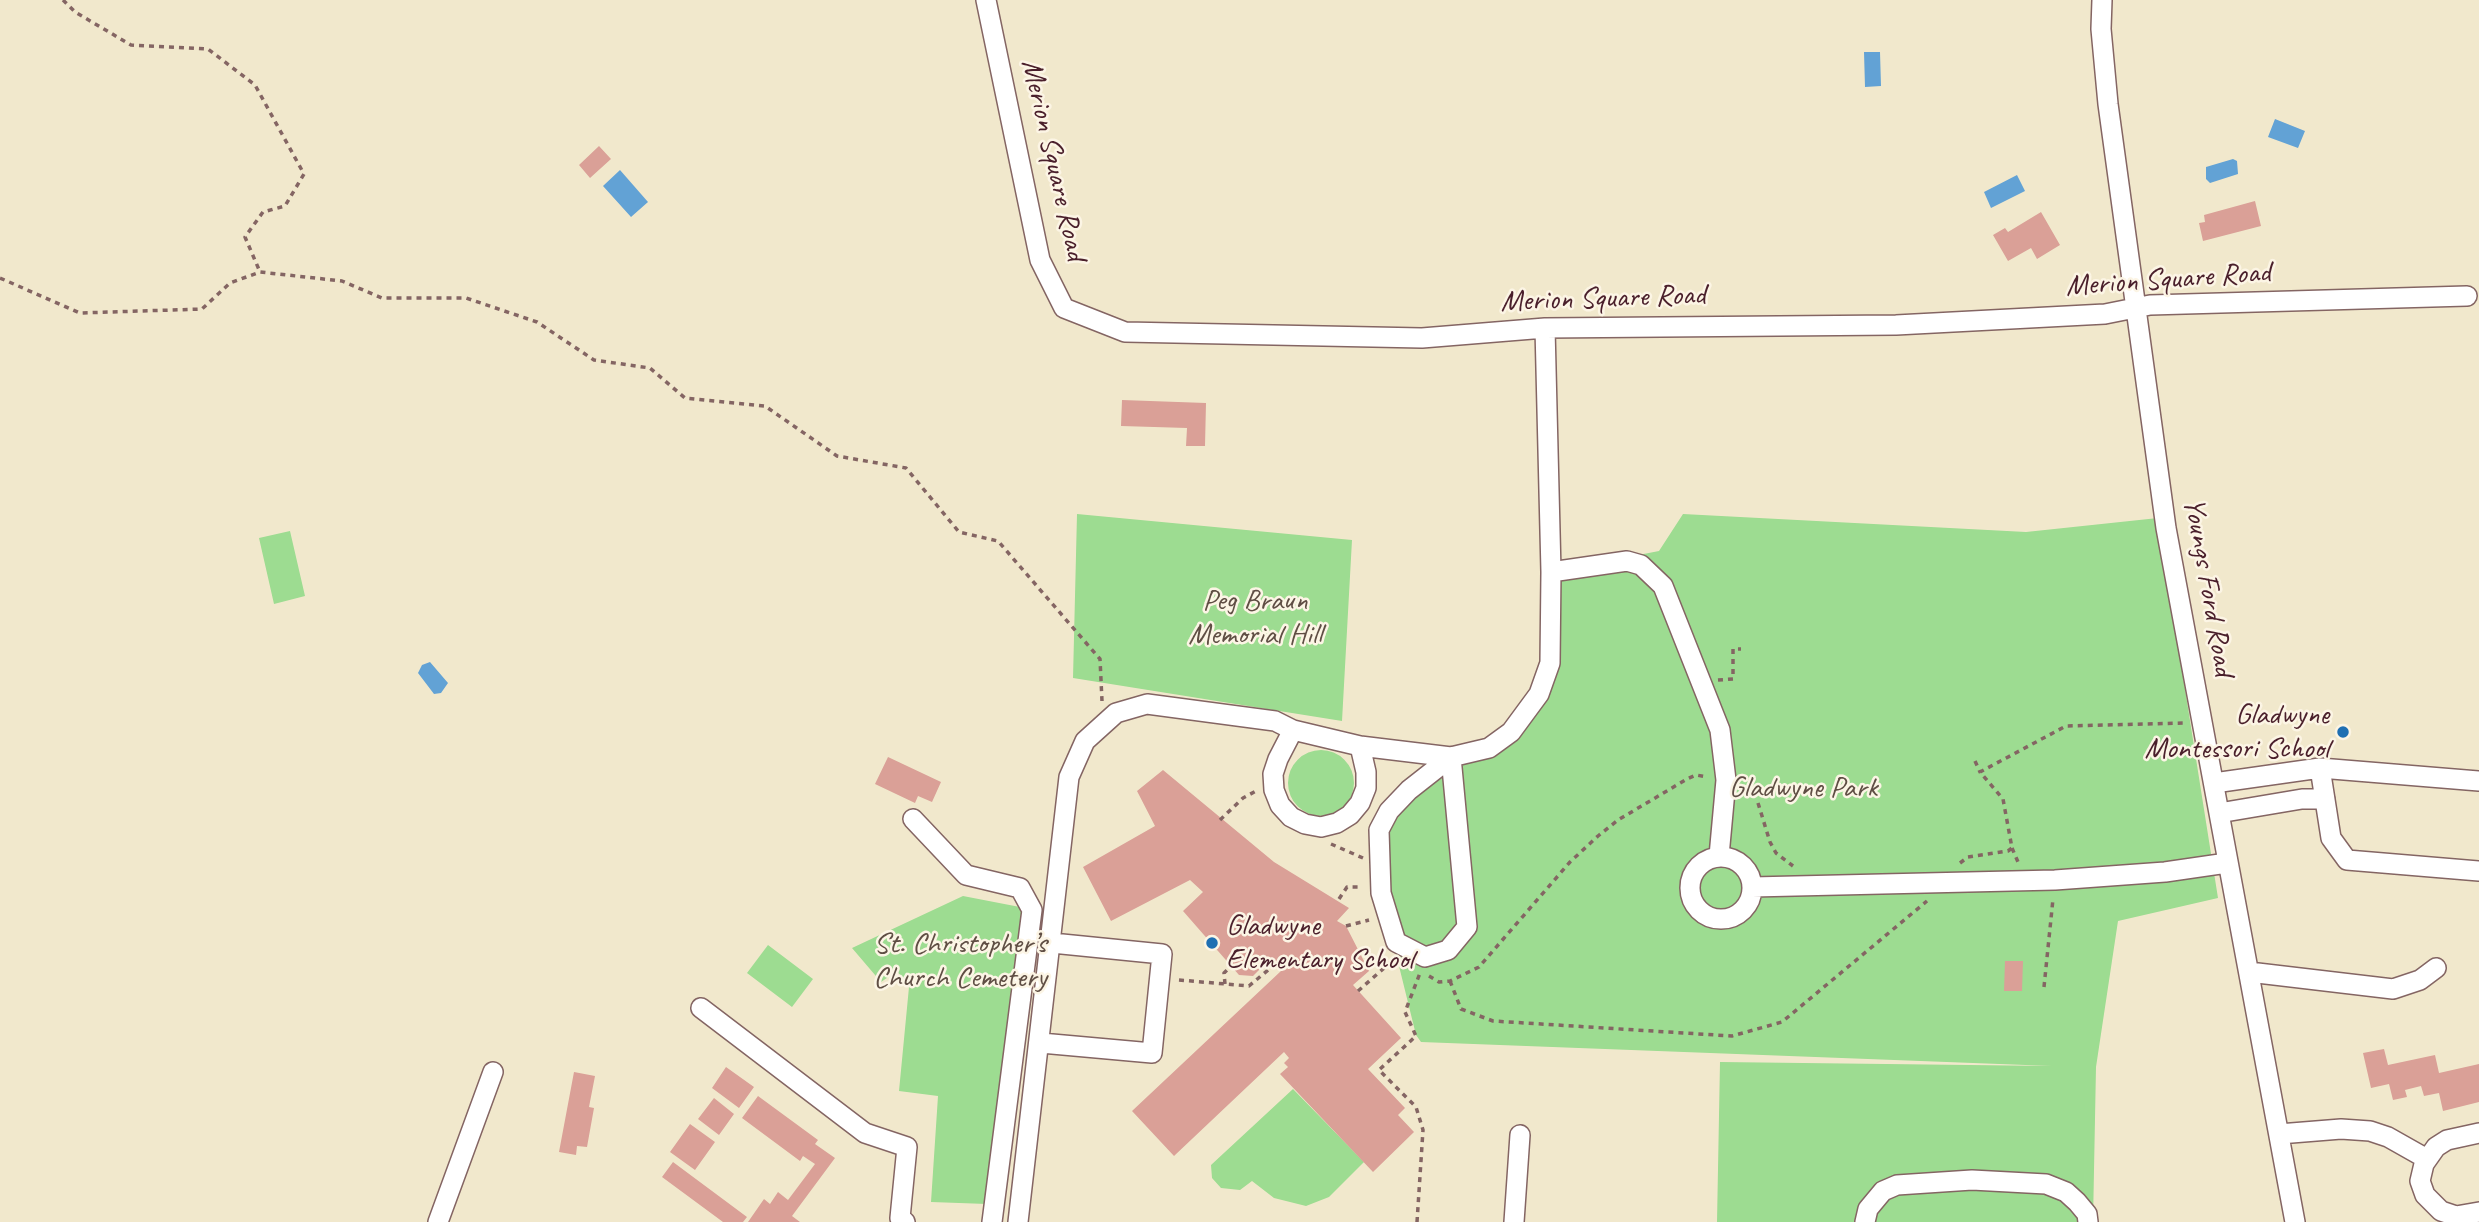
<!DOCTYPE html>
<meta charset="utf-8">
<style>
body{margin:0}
canvas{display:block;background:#f1e8cc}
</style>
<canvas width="2479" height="1222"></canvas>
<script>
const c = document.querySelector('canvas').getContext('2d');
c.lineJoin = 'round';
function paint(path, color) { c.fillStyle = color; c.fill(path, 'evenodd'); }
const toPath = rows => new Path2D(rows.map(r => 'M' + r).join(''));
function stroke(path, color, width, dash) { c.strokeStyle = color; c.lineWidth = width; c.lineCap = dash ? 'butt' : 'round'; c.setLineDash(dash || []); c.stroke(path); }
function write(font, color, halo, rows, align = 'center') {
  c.font = font + ' Caveat,sans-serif'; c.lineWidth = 5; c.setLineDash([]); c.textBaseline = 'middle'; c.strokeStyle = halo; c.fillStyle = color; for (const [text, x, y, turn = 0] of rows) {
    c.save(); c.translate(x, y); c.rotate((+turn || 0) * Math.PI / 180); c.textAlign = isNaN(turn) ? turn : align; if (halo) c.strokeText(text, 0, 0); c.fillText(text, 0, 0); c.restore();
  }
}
paint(toPath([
 [1077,514,1352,540,1342,721,1073,678],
 [1683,514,2026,532,2158,518,2218,898,2118,921,2096,1067,2093,1222,1717,1222,1720,1062,2052,1066,1421,1042,1416,1035,1381,893,1389,811,1409,790,1489,748,1539,694,1551,572,1659,551],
 [290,531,305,596,274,604,259,538],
 '1288 783a33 33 0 1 1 66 0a33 33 0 1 1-66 0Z',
 [963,896,1025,908,987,1204,931,1202,938,1096,899,1091,909,987,897,971,881,982,852,948],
 [768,945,813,979,792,1007,747,973],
 [1293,1089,1364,1162,1329,1197,1306,1206,1274,1198,1252,1181,1240,1190,1221,1188,1212,1178,1211,1165]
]), '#9ddc91');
paint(toPath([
 [1864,52,1880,52,1881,86,1865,87],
 [2275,119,2305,131,2298,148,2268,137],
 [2233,159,2237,161,2238,174,2210,183,2206,179,2206,167],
 [620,170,648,202,631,217,603,186],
 [2017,175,2025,191,1991,208,1984,192],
 [430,662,448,683,441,693,434,694,418,673,422,665]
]), '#62a2d5');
paint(toPath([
 [599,146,611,159,590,178,579,165],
 [2255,201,2261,226,2203,241,2199,223,2205,222,2204,215],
 [2041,212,2060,245,2037,259,2031,248,2008,261,1993,235,2005,228,2008,232],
 [1122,400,1206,403,1205,446,1186,446,1187,428,1121,426],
 [888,757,941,782,932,802,918,796,915,803,875,784],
 [1163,770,1274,862,1349,908,1337,921,1346,926,1369,971,1353,985,1401,1038,1368,1069,1405,1108,1398,1115,1414,1132,1373,1172,1280,1074,1288,1067,1284,1063,1289,1058,1284,1052,1174,1156,1132,1111,1281,971,1269,960,1253,976,1239,975,1183,911,1203,892,1190,880,1111,921,1083,867,1155,826,1137,791],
 [2005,961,2023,961,2022,991,2004,991],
 [2384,1049,2388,1065,2435,1055,2439,1073,2479,1064,2479,1102,2443,1111,2439,1093,2424,1096,2421,1086,2405,1090,2407,1097,2393,1100,2389,1084,2371,1088,2363,1053],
 [726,1067,754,1087,739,1108,712,1088],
 [574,1072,595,1076,589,1107,594,1108,587,1147,577,1146,576,1155,559,1152],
 [758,1096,818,1140,815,1144,835,1158,792,1216,800,1222,748,1222,764,1199,770,1204,778,1192,788,1200,815,1164,803,1156,800,1161,742,1118],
 [714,1098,734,1114,719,1135,698,1119],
 [690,1124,715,1142,695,1170,670,1152],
 [673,1162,747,1217,743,1222,723,1222,662,1177]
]), '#daa097');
const minor = toPath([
 [986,0,1040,260,1064,308,1125,332,1422,338,1545,328,1896,325,2105,314,2150,305,2467,296],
 [2102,0,2101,29,2108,104,2166,528,2295,1222],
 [1551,572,1627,561,1641,565,1663,586,1720,730,1726,780,1719,856],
 [1293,730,1278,759,1273,774,1274,790,1280,805,1291,817,1305,824,1321,827,1337,823,1350,815,1360,803,1366,788,1366,772,1360,746],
 [1451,757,1467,927,1448,950,1425,957,1396,942,1381,893,1379,830,1389,811,1409,790,1451,757],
 [2320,768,2331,838,2347,860,2479,871],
 [2214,783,2320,768,2479,781],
 [2219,813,2302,799,2325,799],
 [913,819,966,875,1020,888,1032,910,992,1222],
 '1690 888a31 31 0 1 1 62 0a31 31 0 1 1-62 0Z',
 [1752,887,2055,880,2165,872,2227,863],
 [2249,972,2393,989,2420,980,2436,968],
 [701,1008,865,1133,907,1147,900,1218,905,1222],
 [1041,1043,1152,1053,1162,954,1052,943],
 [2479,1133,2447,1140,2436,1147,2424,1164,2420,1181,2425,1195,2441,1211,2456,1216,2479,1212],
 [2279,1134,2341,1129,2370,1131,2388,1137,2427,1159],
 [438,1222,493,1072],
 [1018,1222,1069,777,1085,741,1116,713,1147,704,1275,721,1293,730,1360,746,1451,757,1489,748,1511,732,1539,694,1550,663,1551,572,1545,328],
 [1514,1222,1520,1135],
 [1865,1222,1868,1209,1883,1191,1897,1185,1972,1180,2046,1184,2066,1192,2077,1202,2087,1214,2088,1222]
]);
stroke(minor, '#846563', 22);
stroke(toPath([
 [63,0,75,12,131,45,208,49,255,85,304,174,285,206,263,212,245,237,260,272],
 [0,278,80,313,202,309,230,283,260,272,342,281,382,298,466,298,537,322,594,360,650,368,685,398,765,406,837,456,906,468,959,532,998,541,1100,659,1102,701],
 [1718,680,1733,679,1733,649,1741,649],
 [1975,761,1980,772],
 [1758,803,1770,842,1776,853,1793,866],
 [1220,820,1243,798,1258,790],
 [1331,844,1363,858],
 [2012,848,2018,862],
 [1960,863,1968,857,2008,851,2012,848,2003,799,1980,772,2066,726,2186,723],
 [1339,899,1347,887,1362,887],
 [1346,926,1369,920],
 [1429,976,1439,982,1450,981,1479,967,1570,862,1598,836,1618,820,1687,779,1696,775,1707,777],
 [1179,980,1249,986,1274,965],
 [1450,981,1461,1009,1493,1021,1732,1036,1782,1022,1927,901],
 [1225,984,1224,973,1231,966],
 [2044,987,2053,899],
 [1358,991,1392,961],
 [1417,1222,1423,1130,1416,1107,1379,1070,1416,1036,1405,1012,1420,973]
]), '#846563', 3.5, [5, 5]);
stroke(minor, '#fff', 19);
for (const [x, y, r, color] of [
 [2343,732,7,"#1f6fb2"],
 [1212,943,7,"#1f6fb2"]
]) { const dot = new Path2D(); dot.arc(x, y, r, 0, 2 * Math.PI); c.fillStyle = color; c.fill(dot); stroke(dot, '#fcf5e5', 2.5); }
write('30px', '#4a1f2b', '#fcf5e5', [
 ["Merion Square Road",1053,160,77],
 ["Merion Square Road",2168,280,-4],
 ["Merion Square Road",1603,299,-2],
 ["Youngs Ford Road",2208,587,80]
]);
write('30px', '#5f4e44', '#fcf5e5', [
 ["Peg Braun",1255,601],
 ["Memorial Hill",1255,635],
 ["Gladwyne Park",1803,788],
 ["St. Christopher’s",960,944],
 ["Church Cemetery",960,978]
]);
write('30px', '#4a1f2b', '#fcf5e5', [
 ["Gladwyne",2329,715],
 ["Montessori School",2329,749],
 ["Gladwyne",1226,926,"left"],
 ["Elementary School",1226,960,"left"]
], 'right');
</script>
